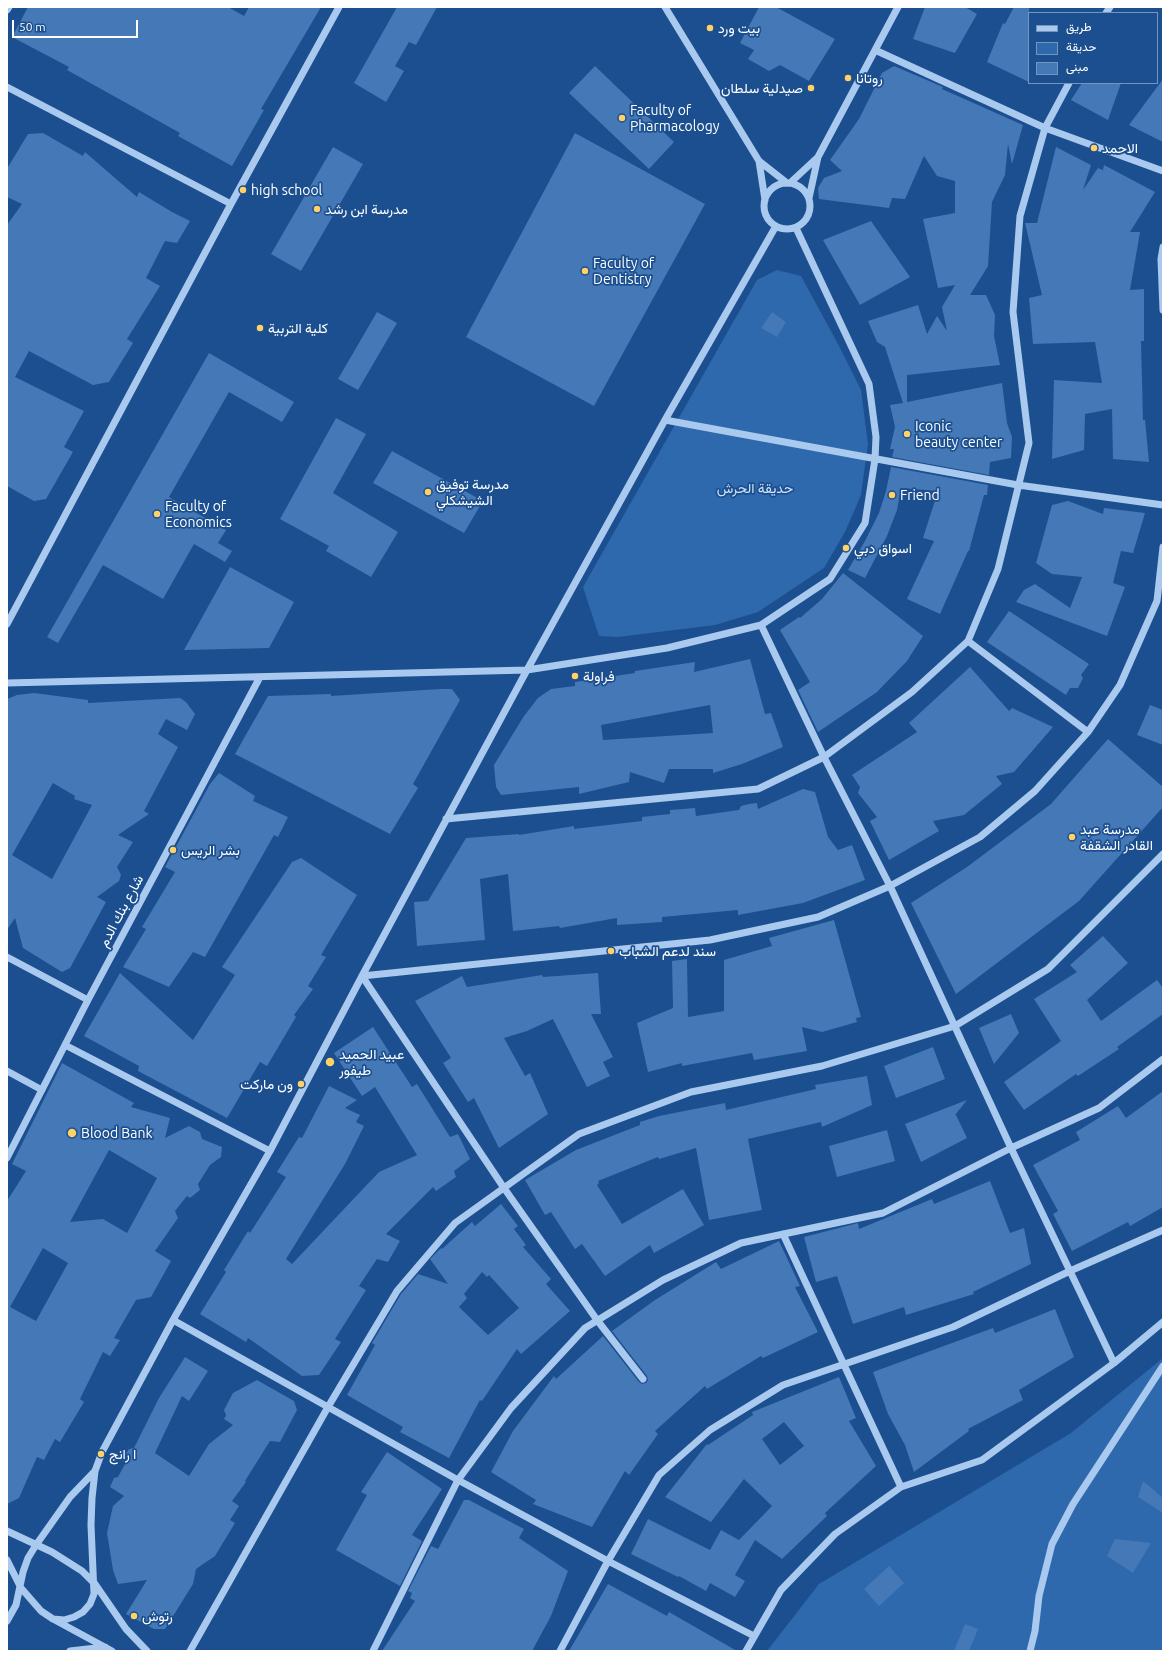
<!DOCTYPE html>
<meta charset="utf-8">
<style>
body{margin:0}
#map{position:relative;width:1170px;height:1658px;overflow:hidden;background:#1b4f8f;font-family:Ubuntu,Vazirmatn,sans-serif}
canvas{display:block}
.frame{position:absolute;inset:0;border:8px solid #fff;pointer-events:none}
.legend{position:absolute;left:1028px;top:12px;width:130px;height:72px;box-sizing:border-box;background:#1b4f8f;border:1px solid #7695bc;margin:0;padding:5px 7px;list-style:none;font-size:12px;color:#fff}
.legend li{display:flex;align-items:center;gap:8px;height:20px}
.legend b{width:20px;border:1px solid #7695bc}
.scale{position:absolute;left:12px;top:20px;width:126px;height:18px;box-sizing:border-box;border:2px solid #fff;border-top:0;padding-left:5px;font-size:12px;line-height:14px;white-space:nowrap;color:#fff;-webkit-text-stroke:3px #1b4f8f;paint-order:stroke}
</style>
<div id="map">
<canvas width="1170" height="1658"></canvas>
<div class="frame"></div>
<ul class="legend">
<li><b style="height:5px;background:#a9c9ee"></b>طريق</li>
<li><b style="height:11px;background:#2e69ad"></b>حديقة</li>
<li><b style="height:11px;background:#4478b7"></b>مبنى</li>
</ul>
<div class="scale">50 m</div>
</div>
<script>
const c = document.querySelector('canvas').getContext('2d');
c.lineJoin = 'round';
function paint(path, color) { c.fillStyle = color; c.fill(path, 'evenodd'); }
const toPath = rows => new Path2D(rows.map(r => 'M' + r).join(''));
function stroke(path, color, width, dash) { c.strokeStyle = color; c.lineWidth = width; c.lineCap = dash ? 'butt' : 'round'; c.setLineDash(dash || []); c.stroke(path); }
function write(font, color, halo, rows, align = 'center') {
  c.font = font + ' Ubuntu,Vazirmatn,sans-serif'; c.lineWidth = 3.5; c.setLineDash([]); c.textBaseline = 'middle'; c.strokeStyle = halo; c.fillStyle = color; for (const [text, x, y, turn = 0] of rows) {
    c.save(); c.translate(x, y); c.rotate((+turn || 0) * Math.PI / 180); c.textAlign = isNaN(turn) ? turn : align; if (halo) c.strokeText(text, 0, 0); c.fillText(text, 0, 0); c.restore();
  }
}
paint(toPath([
 [777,270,801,276,838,344,861,390,868,444,861,495,845,532,824,568,758,612,715,625,618,637,599,636,583,587,757,280],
 [1163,1358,1163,1651,767,1651,819,1584,1071,1433]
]), '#2e69ad');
paint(toPath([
 [28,7,228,7,244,16,249,7,321,7,261,109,264,110,232,166,178,136,180,133,67,70,69,67,12,37],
 [397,7,437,7,416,45,409,42,395,66,404,71,386,102,354,83],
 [759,7,776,7,835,39,809,81,780,65,769,71,748,59,754,50,740,43],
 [925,7,965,7,977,14,955,53,913,39],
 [1014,7,1029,7,1029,82,987,62,1003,23,1005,24],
 [595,66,674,142,649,169,569,93],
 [894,66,943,87,942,89,1023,125,1012,164,1008,144,1005,175,992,202,988,266,970,295,986,295,995,315,994,336,1000,365,907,375,907,402,1002,383,1007,423,1012,437,1011,458,990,462,989,475,892,457,894,449,890,449,895,427,890,405,903,403,885,347,877,342,868,321,918,305,927,334,937,316,947,331,942,307,955,285,938,288,923,219,955,213,955,181,937,176,924,156,905,199,892,198,889,208,819,199,818,188,824,178,842,171,830,160,859,119,882,73],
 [1163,79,1163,142,1129,125],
 [1082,83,1121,83,1108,120,1071,100],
 [43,133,83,156,85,152,137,197,139,192,172,212,190,221,177,243,165,241,146,278,160,286,127,339,133,343,109,382,93,385,29,351,15,377,84,411,64,447,73,452,46,499,34,501,7,486,7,225,22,204,7,197,7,174,8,167,28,134],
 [575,133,705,204,594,406,466,337],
 [333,147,363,164,301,271,271,254],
 [1056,147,1091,165,1083,190,1098,168,1103,170,1104,165,1155,192,1130,232,1140,232,1130,290,1144,289,1144,341,1141,341,1143,420,1145,420,1149,462,1113,459,1112,409,1085,414,1084,450,1052,459,1054,380,1102,383,1095,342,1033,344,1029,298,1042,295,1025,223,1037,223],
 [871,221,910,277,860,305,823,240],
 [377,312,397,323,358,390,338,379],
 [772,312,786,322,777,337,761,328],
 [209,353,294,402,282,422,229,392,169,497,226,530,218,543,232,551,225,562,194,544,163,599,103,565,58,643,47,637],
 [336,418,366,434,333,493,398,532,371,577,326,551,329,546,280,519],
 [392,451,483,501,464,533,373,483],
 [891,467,988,485,987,495,984,495,969,551,968,551,940,614,907,599,934,541,923,538,938,491,901,488,897,510,887,536,865,578,848,570,865,541,879,513,886,491],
 [1068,501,1103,514,1104,508,1145,513,1133,553,1121,551,1113,583,1125,587,1107,636,1016,602,1024,590,1035,584,1070,608,1082,577,1052,574,1036,563,1052,505],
 [230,567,294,602,269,648,184,650],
 [843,573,923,636,907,661,877,692,818,732,798,690,810,682,780,630,799,617,800,618,822,599],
 [1009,611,1089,664,1081,675,1083,678,1078,688,1070,688,1066,695,987,642],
 [750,659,765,714,771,713,783,747,742,764,713,773,713,769,669,769,664,783,630,772,629,782,579,794,579,787,501,795,496,787,494,765,524,716,538,698,551,689,575,686,575,682,635,673,635,671,695,662,694,672],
 [710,705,713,733,603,740,601,725],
 [970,667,1009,711,1012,708,1053,727,1014,772,996,776,1002,784,964,815,933,821,939,831,889,860,870,821,877,817,858,793,860,787,852,775,917,732,909,723],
 [440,689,452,689,460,700,413,784,418,788,390,834,235,754,268,696,331,694,331,696],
 [34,693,88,700,88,703,180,698,186,702,195,714,187,730,166,719,158,734,178,747,144,811,149,814,118,835,133,842,117,867,121,875,119,881,97,897,106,902,70,968,62,972,23,948,15,918,7,930,7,699,17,695],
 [53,783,75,796,74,799,92,805,52,879,12,855],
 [1150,705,1163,710,1163,745,1137,735],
 [1108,739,1163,787,1163,807,1079,901,956,994,911,903,967,867,1051,804],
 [219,773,255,796,253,801,288,817,278,837,274,835,205,957,193,952,169,987,123,967,146,929,142,927,175,872,165,867,210,784],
 [803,789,815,792,828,837,838,850,852,845,865,880,803,903,738,915,738,910,662,917,662,922,617,925,617,918,560,928,559,926,513,931,508,874,480,879,485,940,417,946,414,902,428,901,466,838,519,834,519,835,574,826,574,829,642,821,642,817,670,814,670,810,695,808,696,816,739,810,741,806,749,804,757,803,758,809],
 [301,858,357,895,321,955,326,957,308,986,313,989,294,1015,296,1017,267,1066,260,1062,227,1118,138,1071,139,1066,84,1036,120,973,193,1040,235,975,222,967,292,862],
 [834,920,861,1017,856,1018,857,1022,822,1032,802,1027,807,1051,754,1060,752,1053,682,1066,682,1063,648,1072,637,1023,673,1008,672,961,687,959,688,1017,724,1011,724,960,772,946,769,938],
 [1103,936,1128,963,1087,1000,1101,1021,1157,980,1163,988,1163,1014,1117,1047,1119,1049,1078,1076,1076,1074,1024,1110,1004,1082,1061,1041,1034,999,1077,972,1070,965],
 [598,973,601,1014,591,1014,613,1057,603,1062,610,1076,587,1087,553,1019,527,1031,504,1038,525,1076,530,1073,548,1114,499,1148,474,1098,468,1102,443,1063,451,1058,415,1001,462,976,467,987,542,975,543,977],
 [1011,1014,1019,1033,994,1064,979,1028],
 [373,1027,412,1087,417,1084,450,1137,458,1134,470,1159,454,1171,456,1177,436,1191,433,1187,386,1234,400,1241,388,1262,377,1259,359,1286,366,1290,335,1339,341,1342,319,1375,302,1376,248,1338,246,1342,200,1314,226,1272,224,1270,248,1231,250,1233,286,1177,277,1172,299,1137,302,1138,329,1086,357,1100,345,1108,360,1115,356,1122,364,1126,345,1164,286,1259,292,1264,379,1172,417,1155,375,1087,362,1096,334,1053],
 [933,1047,945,1079,896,1098,884,1066],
 [62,1063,134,1103,131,1107,170,1118,165,1138,189,1126,200,1132,202,1139,222,1147,221,1157,210,1165,198,1184,200,1190,190,1198,187,1196,175,1211,178,1218,155,1251,171,1261,151,1297,136,1300,114,1338,120,1340,110,1356,103,1352,80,1399,84,1402,60,1442,55,1439,44,1460,37,1457,19,1498,7,1504,7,1201,26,1171,12,1164],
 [109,1150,157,1178,127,1233,103,1219,70,1222],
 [43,1248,68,1263,36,1321,10,1307],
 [867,1076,872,1105,822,1127,821,1122,748,1139,762,1210,709,1220,696,1148,659,1159,658,1157,598,1181,599,1183,597,1185,622,1224,683,1189,704,1225,654,1253,650,1245,605,1276,582,1244,575,1249,551,1212,545,1215,525,1180,576,1150,640,1125,640,1122,659,1116,725,1103,726,1110,816,1089,815,1085],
 [1163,1091,1163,1207,1130,1226,1128,1222,1072,1251,1053,1214,1058,1211,1033,1165,1080,1140,1076,1132,1118,1106,1126,1118],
 [967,1100,955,1115,956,1115,967,1138,921,1162,905,1124],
 [887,1130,895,1161,837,1177,829,1146],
 [990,1181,1010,1233,1024,1228,1031,1264,973,1292,974,1294,906,1315,904,1307,853,1324,837,1276,816,1282,804,1237,858,1223,859,1229,932,1199,934,1204],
 [501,1204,518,1226,514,1229,526,1245,523,1247,551,1279,546,1284,570,1311,521,1354,517,1349,482,1401,480,1400,449,1458,400,1432,403,1427,347,1395,375,1345,372,1343,401,1294,418,1274,448,1284,430,1259,441,1248,442,1249,472,1222,475,1226],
 [482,1272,487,1277,489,1275,519,1308,488,1335,459,1307,467,1298,464,1294],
 [779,1241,800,1286,795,1287,818,1332,763,1358,761,1356,707,1389,705,1386,655,1431,658,1434,629,1475,625,1471,592,1527,533,1504,536,1500,491,1472,513,1431,554,1376,556,1379,603,1336,639,1382,642,1384,646,1383,648,1380,647,1376,612,1331,655,1300,716,1262,721,1269],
 [1055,1309,1074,1357,1019,1390,1023,1400,968,1429,969,1431,914,1472,905,1445,888,1414,873,1372,993,1328,995,1333],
 [185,1357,208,1371,189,1401,182,1396,155,1453,189,1476,209,1444,233,1425,224,1419,226,1415,224,1410,233,1393,257,1380,294,1401,297,1410,280,1442,270,1441,245,1481,246,1482,232,1501,239,1506,230,1520,235,1523,215,1556,196,1569,193,1584,165,1629,154,1629,126,1614,147,1580,118,1584,113,1570,107,1533,113,1506,124,1496,110,1487,114,1478,118,1477,125,1464,122,1460,129,1449,134,1448,159,1398],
 [839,1377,856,1418,849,1421,876,1466,825,1513,827,1516,782,1559,755,1540,735,1575,745,1581,735,1597,710,1583,706,1591,679,1576,678,1577,631,1554,648,1519,710,1550,721,1530,739,1540,772,1506,744,1479,711,1522,665,1497,707,1444,708,1445,753,1415,752,1412],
 [784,1422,804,1446,780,1465,762,1439],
 [387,1452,442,1489,412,1535,422,1541,400,1586,336,1550,367,1495,361,1492],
 [1143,1481,1163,1498,1163,1513,1138,1497],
 [464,1500,469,1500,524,1529,519,1538,568,1571,551,1616,532,1651,382,1651,415,1601,410,1598,412,1593,408,1591,431,1546,438,1549],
 [1115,1539,1151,1543,1133,1573,1107,1556],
 [889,1566,904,1583,879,1606,864,1589],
 [608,1584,667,1616,669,1612,737,1651,569,1651],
 [965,1624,978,1629,969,1651,954,1651]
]), '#4478b7');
stroke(toPath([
 [665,7,759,161,787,183],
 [7,10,9,7],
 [1106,13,1110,7],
 [875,50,1045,128,1163,171],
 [7,87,231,204],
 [759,161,765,200],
 '764 206a23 23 0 1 1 46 0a23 23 0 1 1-46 0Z',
 [790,183,818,157],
 [809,198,818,157,898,7],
 [1163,247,1161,259,1163,310],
 [665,420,1018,485,1163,505],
 [7,624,231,204,339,7],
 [761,625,824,757,890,886,1011,1148,1114,1363],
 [968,641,1088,732],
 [7,683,527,670,667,648,761,625,830,579,865,523,875,459,876,437,869,384,796,228],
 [446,819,758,789,824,757,912,692,968,641,998,569,1029,443,1013,312,1020,216,1045,128,1069,83],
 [7,957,88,1000],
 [65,1045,270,1151],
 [7,1071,42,1090],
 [7,1158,88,1000,260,677],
 [783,1234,901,1487],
 [173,1320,458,1480,608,1561,754,1636],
 [643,1379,597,1320,504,1188,362,976,710,940,818,917,890,886,980,837,1035,791,1088,732,1120,685,1157,601,1163,547],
 [7,1531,52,1552,82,1571,95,1584,126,1629,147,1651],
 [7,1560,21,1588,41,1611,53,1619,112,1651],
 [53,1619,64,1620,74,1617,83,1612,90,1604,94,1594,91,1525,92,1498,95,1471,102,1452,173,1320,270,1151,362,976,527,670,665,420,776,226],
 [7,1621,16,1605,23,1572,28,1558,36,1545,70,1497,95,1471],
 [70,1651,105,1647],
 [190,1651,328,1407,397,1291,455,1223,579,1134,691,1092,822,1066,955,1026,1048,969,1163,854],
 [373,1651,458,1480,511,1408,585,1328,663,1280,741,1243,883,1213,1011,1148,1099,1108,1163,1059],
 [560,1651,608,1561,659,1475,710,1430,783,1385,953,1327,1070,1271,1163,1230],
 [746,1651,781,1590,835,1534,901,1487,982,1460,1114,1363,1163,1322],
 [1030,1651,1035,1631,1039,1596,1052,1544,1073,1504,1163,1366]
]), '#a9c9ee', 7);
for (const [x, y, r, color] of [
 [710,28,4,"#ffd166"],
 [848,78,4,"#ffd166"],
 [811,88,4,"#ffd166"],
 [622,118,4,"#ffd166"],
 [1094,148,4,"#ffd166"],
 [243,190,4,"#ffd166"],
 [317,209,4,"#ffd166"],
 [585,271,4,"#ffd166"],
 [260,328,4,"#ffd166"],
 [907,434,4,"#ffd166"],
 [428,492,4,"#ffd166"],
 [892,495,4,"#ffd166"],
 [157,514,4,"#ffd166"],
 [846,548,4,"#ffd166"],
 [575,676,4,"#ffd166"],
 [1072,837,4,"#ffd166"],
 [173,850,4,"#ffd166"],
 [611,951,4,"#ffd166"],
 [330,1062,5,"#ffd166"],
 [301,1084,4,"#ffd166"],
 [72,1133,5,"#ffd166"],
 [101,1454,4,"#ffd166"],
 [134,1616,4,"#ffd166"]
]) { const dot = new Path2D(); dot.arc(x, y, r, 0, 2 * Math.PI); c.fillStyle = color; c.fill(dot); stroke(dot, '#1b4f8f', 1.5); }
write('14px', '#fff', '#1b4f8f', [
 ["بيت ورد",718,28],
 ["روتانا",856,78],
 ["صيدلية سلطان",803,88,"right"],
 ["Faculty of",630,110],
 ["Pharmacology",630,126],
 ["الاحمد",1102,148],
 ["high school",251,190],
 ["مدرسة ابن رشد",325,209],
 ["Faculty of",593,263],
 ["Dentistry",593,279],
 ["كلية التربية",268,328],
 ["Iconic",915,426],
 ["beauty center",915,442],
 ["مدرسة توفيق",436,484],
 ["الشيشكلي",436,500],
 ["Friend",900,495],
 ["Faculty of",165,506],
 ["Economics",165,522],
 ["اسواق دبي",854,548],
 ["فراولة",583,676],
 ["مدرسة عبد",1080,829],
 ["القادر الشقفة",1080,845],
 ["بشر الريس",181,850],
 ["سند لدعم الشباب",619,951],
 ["عبيد الحميد",339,1054],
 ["طيفور",339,1070],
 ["ون ماركت",293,1084,"right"],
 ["Blood Bank",81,1133],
 ["ا رانج",109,1454],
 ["رتوش",142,1616]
], 'left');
write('14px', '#cfe3fa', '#1b4f8f', [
 ["حديقة الحرش",755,488]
]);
write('14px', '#fff', '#1b4f8f', [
 ["شارع بنك الدم",121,911,-62]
]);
</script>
